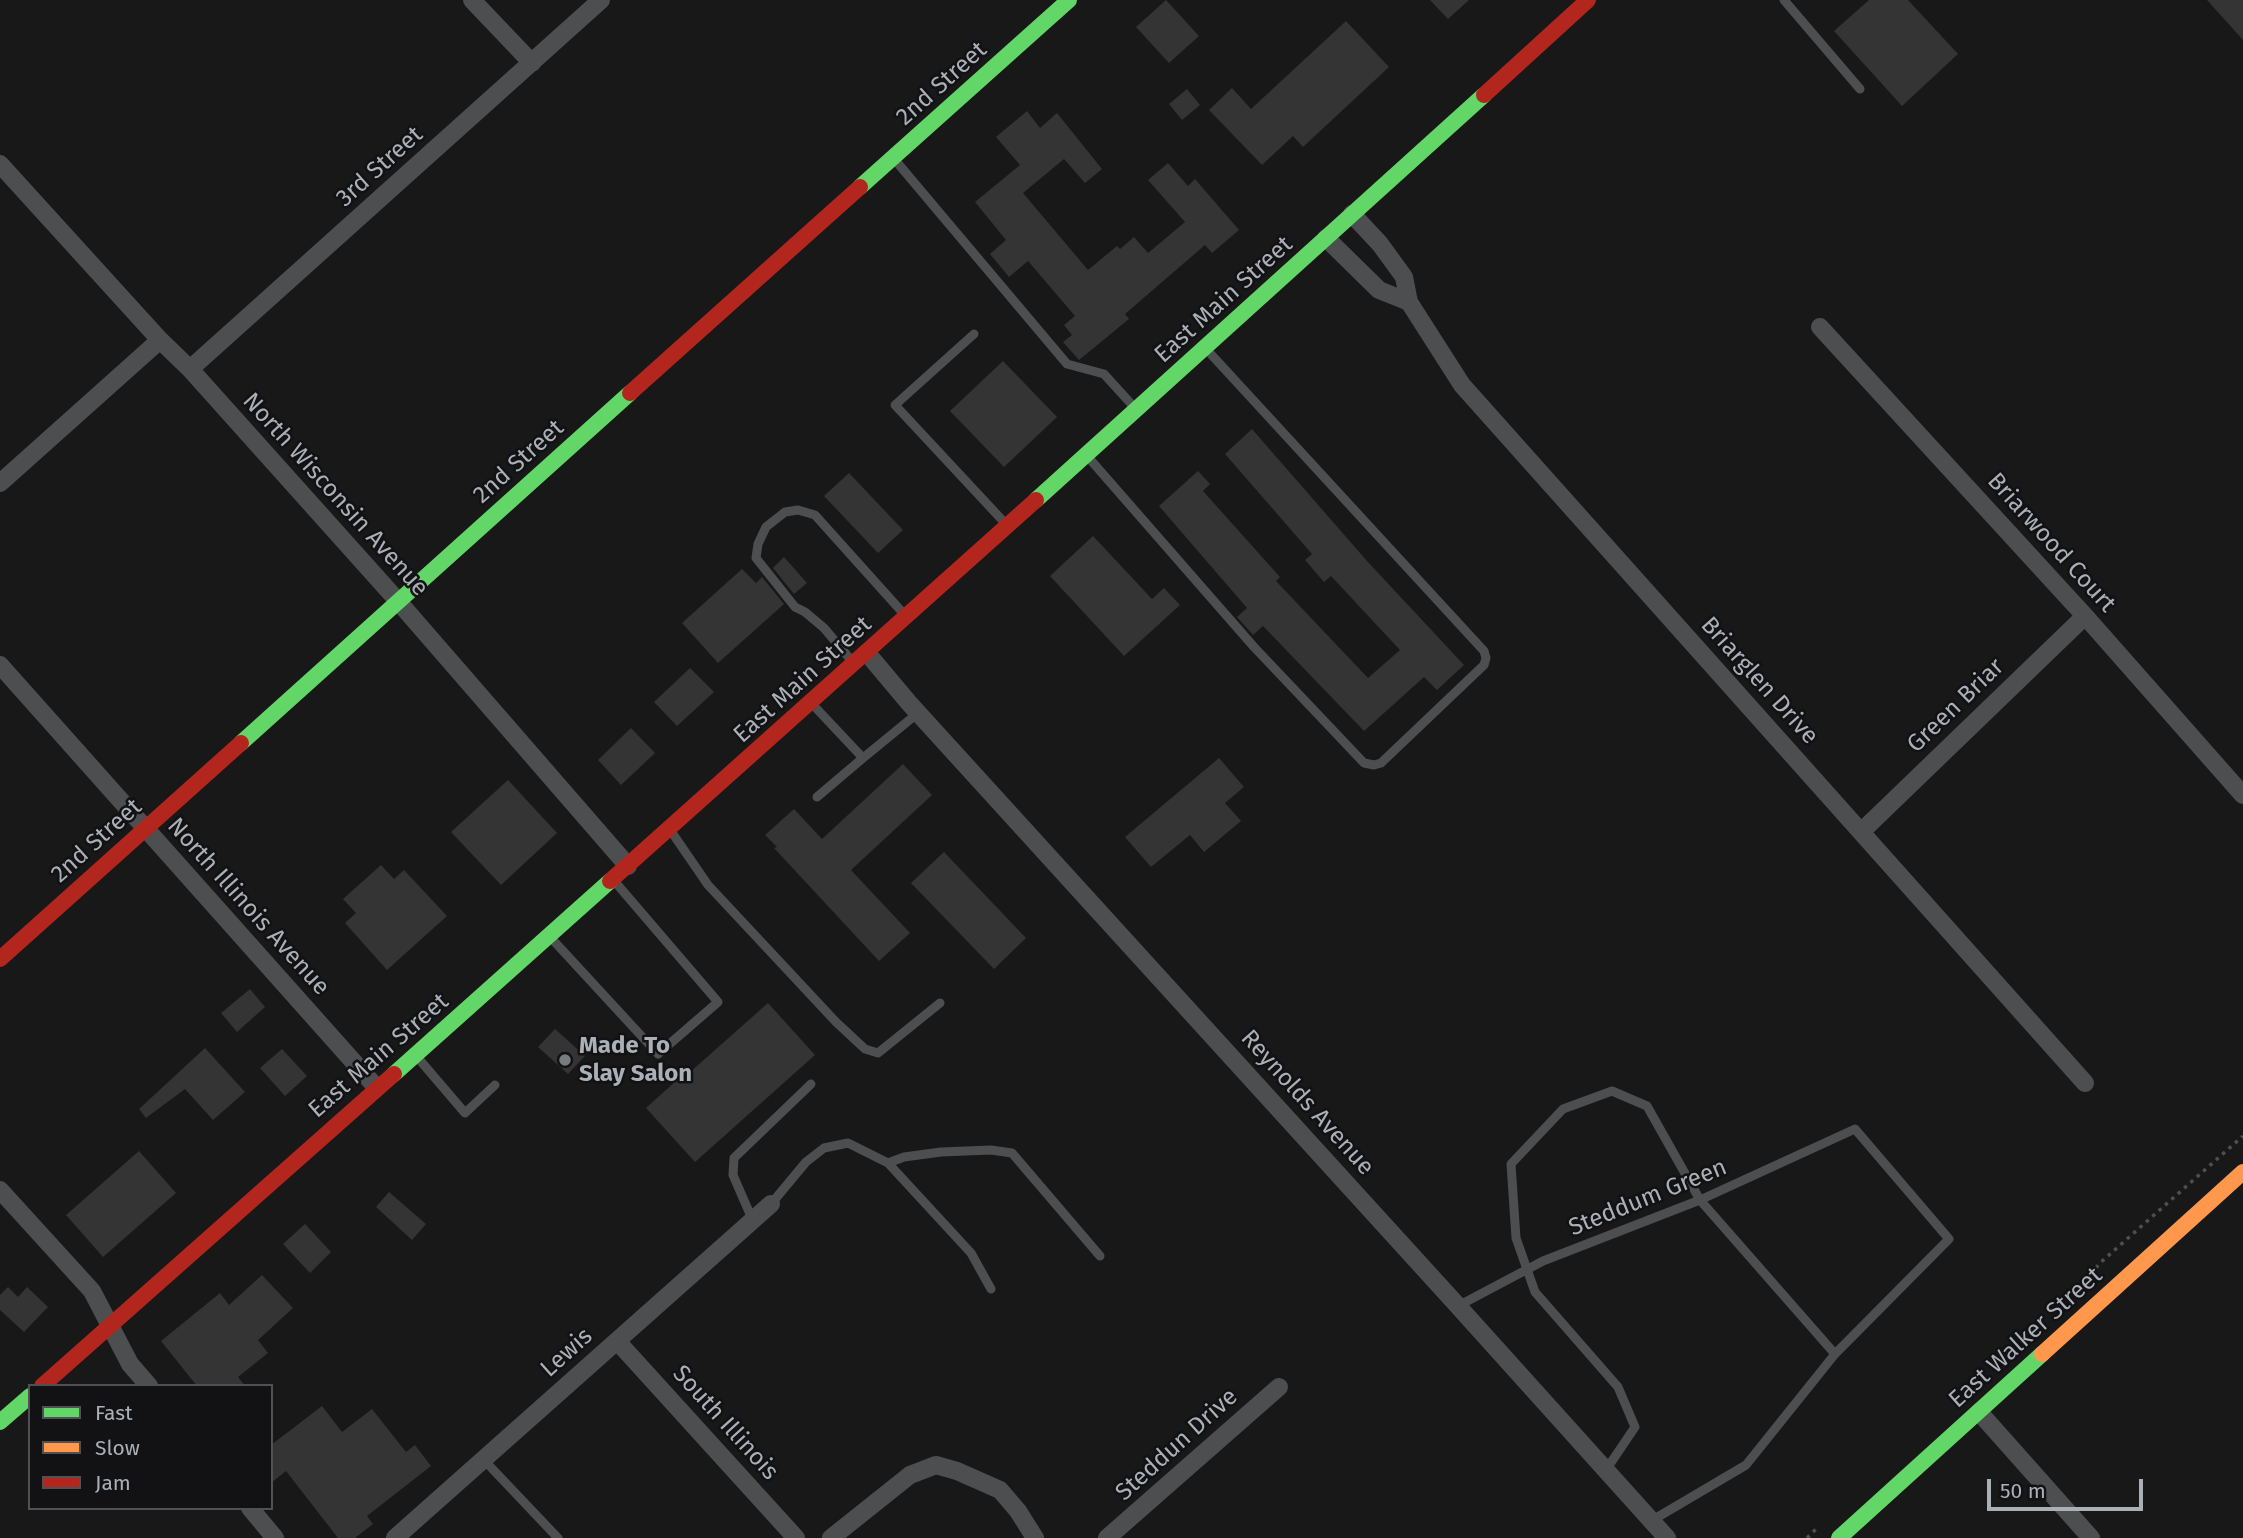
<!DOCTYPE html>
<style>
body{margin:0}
#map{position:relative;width:2243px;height:1538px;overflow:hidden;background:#181818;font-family:"Fira Sans",sans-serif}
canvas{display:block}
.legend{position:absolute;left:28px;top:1384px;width:245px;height:126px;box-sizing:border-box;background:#121214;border:2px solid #4f5155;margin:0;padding:9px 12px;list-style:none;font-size:21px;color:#abb0b7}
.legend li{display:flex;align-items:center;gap:14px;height:35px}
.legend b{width:35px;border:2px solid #4f5155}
.scale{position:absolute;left:1987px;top:1479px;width:156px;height:32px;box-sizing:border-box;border:4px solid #abb0b7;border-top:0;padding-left:9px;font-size:21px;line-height:24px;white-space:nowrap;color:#abb0b7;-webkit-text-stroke:5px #121214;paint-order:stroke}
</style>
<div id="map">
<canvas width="2243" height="1538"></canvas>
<ul class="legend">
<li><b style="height:9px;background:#63d668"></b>Fast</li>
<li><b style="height:9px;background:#ff974d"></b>Slow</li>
<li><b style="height:9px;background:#b3261e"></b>Jam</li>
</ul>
<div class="scale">50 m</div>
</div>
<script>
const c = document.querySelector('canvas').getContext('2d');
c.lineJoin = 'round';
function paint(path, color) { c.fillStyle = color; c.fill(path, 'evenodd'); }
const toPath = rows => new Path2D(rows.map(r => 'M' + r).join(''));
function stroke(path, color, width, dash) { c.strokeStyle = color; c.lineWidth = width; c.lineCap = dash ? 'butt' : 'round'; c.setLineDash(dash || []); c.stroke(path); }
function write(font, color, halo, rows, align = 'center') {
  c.font = font + ' "Fira Sans",sans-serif'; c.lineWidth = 5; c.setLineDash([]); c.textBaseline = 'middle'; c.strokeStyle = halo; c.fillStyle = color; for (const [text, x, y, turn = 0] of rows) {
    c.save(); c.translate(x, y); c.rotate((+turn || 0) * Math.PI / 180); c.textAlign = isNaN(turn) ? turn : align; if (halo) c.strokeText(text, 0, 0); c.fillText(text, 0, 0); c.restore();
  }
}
paint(toPath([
 [1166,0,1199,36,1169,63,1136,27],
 [1430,0,1469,0,1448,19],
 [1869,0,1908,0,1958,54,1902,106,1834,31],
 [2207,0,2243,0,2243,40],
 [1346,21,1389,67,1303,147,1293,136,1262,165,1209,110,1232,88,1251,109],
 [1187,89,1200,105,1182,120,1169,104],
 [1027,111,1040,128,1057,113,1102,169,1085,183,1064,159,1023,193,1088,270,1117,246,1120,249,1134,237,1148,253,1185,222,1148,180,1168,163,1188,186,1195,179,1239,230,1212,253,1205,245,1125,314,1129,319,1079,360,1063,342,1072,335,1064,325,1075,316,1028,261,1009,277,990,254,1006,240,975,202,1020,165,996,137],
 [1003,361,1057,417,1004,467,950,411],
 [1252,429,1367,561,1464,665,1437,690,1424,677,1364,731,1263,626,1253,635,1237,617,1247,608,1159,506,1198,471,1210,484,1203,491,1280,577,1276,581,1368,678,1400,650,1331,576,1324,582,1305,560,1312,554,1225,454],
 [849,473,903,530,878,553,824,496],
 [1093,536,1152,599,1164,588,1180,605,1124,656,1050,576],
 [784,557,807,583,794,594,773,568],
 [742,569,756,583,762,577,784,604,718,663,682,623],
 [690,668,714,692,677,726,654,702],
 [631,728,655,753,621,785,598,760],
 [1219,758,1244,787,1225,803,1241,821,1204,852,1190,835,1151,867,1125,837],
 [903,764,932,795,851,870,910,933,879,961,774,848,777,847,765,835,794,809,822,839],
 [508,780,557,833,501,885,451,832],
 [944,852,1026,938,994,969,911,883],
 [381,865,394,879,404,870,447,916,387,970,345,923,356,913,343,899],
 [250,989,265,1007,237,1032,221,1013],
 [768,1003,815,1055,695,1162,646,1108,687,1071,689,1073],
 [555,1029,585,1056,568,1074,538,1047],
 [205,1048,245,1092,213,1120,185,1089,146,1118,139,1109],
 [282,1049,307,1076,285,1096,260,1068],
 [139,1151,176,1193,103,1257,66,1215],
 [389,1192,426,1224,412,1240,376,1207],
 [305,1224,331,1252,310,1273,283,1244],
 [262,1275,293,1308,258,1340,268,1353,238,1377,245,1386,197,1386,161,1341,220,1293,229,1305],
 [8,1287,18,1297,27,1287,48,1307,24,1332,0,1310,0,1295],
 [322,1406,342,1432,372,1409,406,1452,415,1445,431,1466,367,1516,373,1524,355,1538,338,1538,286,1471,271,1483,271,1445]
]), '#343435');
stroke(toPath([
 [2085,1281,2100,1263,2243,1136],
 [1807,1538,1817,1528]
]), '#4e4f51', 3.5, [3.5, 5]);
stroke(toPath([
 [1784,0,1860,89],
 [895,160,1067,364,1104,374,1134,407],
 [974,334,895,405,1004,522],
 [1088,457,1254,647,1364,763,1374,765,1381,763,1484,665,1486,658,1484,651,1208,351],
 [851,660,824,628,805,612,795,607,756,558,758,544,766,527,785,512,798,510,815,515,903,613],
 [815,707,863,758,817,797],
 [863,758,918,713],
 [673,834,708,885,836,1022,865,1049,878,1053,940,1003],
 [552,939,658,1054,718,1002,616,883],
 [418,1058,465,1113,495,1085],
 [888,1163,904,1157,941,1152,991,1150,1012,1153,1100,1256],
 [771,1204,806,1162,824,1148,848,1143,888,1163,971,1253,991,1289],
 [753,1221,733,1175,734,1158,811,1084],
 [1458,1306,1543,1261,1700,1200,1855,1129,1949,1239,1835,1354,1746,1465,1651,1521],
 [483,1459,558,1538],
 [1606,1470,1635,1427,1618,1387,1535,1292,1516,1238,1511,1164,1563,1109,1612,1091,1647,1106,1700,1200,1835,1354]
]), '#4d4e50', 9);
stroke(toPath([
 [472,0,532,63],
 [0,164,160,340,190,369,397,600,628,866],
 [1352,214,1380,244,1404,277,1409,302,1462,385,2085,1083],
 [1326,238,1379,290,1409,302],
 [1820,327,2085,616,2243,795],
 [190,369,601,0],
 [0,483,160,340],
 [867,653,909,703,1458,1306,1667,1538],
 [0,665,376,1087],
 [1861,832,2085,616],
 [0,1190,92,1291,130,1364,149,1386],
 [617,1341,796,1538],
 [1979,1412,2091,1538],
 [250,1508,275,1538],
 [395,1538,771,1204],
 [831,1538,910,1475,936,1465,957,1471,1000,1490,1018,1511,1035,1538],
 [1107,1538,1279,1387]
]), '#4d4e50', 18);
stroke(toPath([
 [860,187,1069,0],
 [1036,500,1484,95],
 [241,743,630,393],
 [394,1074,610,881],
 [0,1422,30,1396],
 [1839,1538,2042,1354]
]), '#63d668', 16);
stroke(toPath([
 [2042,1354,2243,1172]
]), '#ff974d', 16);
stroke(toPath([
 [1484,95,1588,0],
 [630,393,860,187],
 [610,881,1036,500],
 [0,959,241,743],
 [42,1386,394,1074]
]), '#b3261e', 16);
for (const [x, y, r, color] of [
 [565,1060,7,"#787b7f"]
]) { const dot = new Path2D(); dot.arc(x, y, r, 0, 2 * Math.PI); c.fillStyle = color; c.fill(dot); stroke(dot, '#121214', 2.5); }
write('24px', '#abb0b7', '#121214', [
 ["2nd Street",942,84,-42],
 ["3rd Street",380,167,-42],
 ["East Main Street",1224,300,-42],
 ["2nd Street",519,462,-42],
 ["North Wisconsin Avenue",335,495,48],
 ["Briarwood Court",2051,543,48],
 ["East Main Street",803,680,-42],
 ["Briarglen Drive",1759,681,48],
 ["Green Briar",1956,706,-44],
 ["2nd Street",97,841,-42],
 ["North Illinois Avenue",248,907,48],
 ["East Main Street",379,1056,-41],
 ["Reynolds Avenue",1307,1103,48],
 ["Steddum Green",1648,1198,-22],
 ["East Walker Street",2026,1338,-42],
 ["Lewis",567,1353,-42],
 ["South Illinois",725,1423,48],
 ["Steddun Drive",1177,1445,-42]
]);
write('bold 24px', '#abb0b7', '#121214', [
 ["Made To",579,1046],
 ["Slay Salon",579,1074]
], 'left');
</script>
